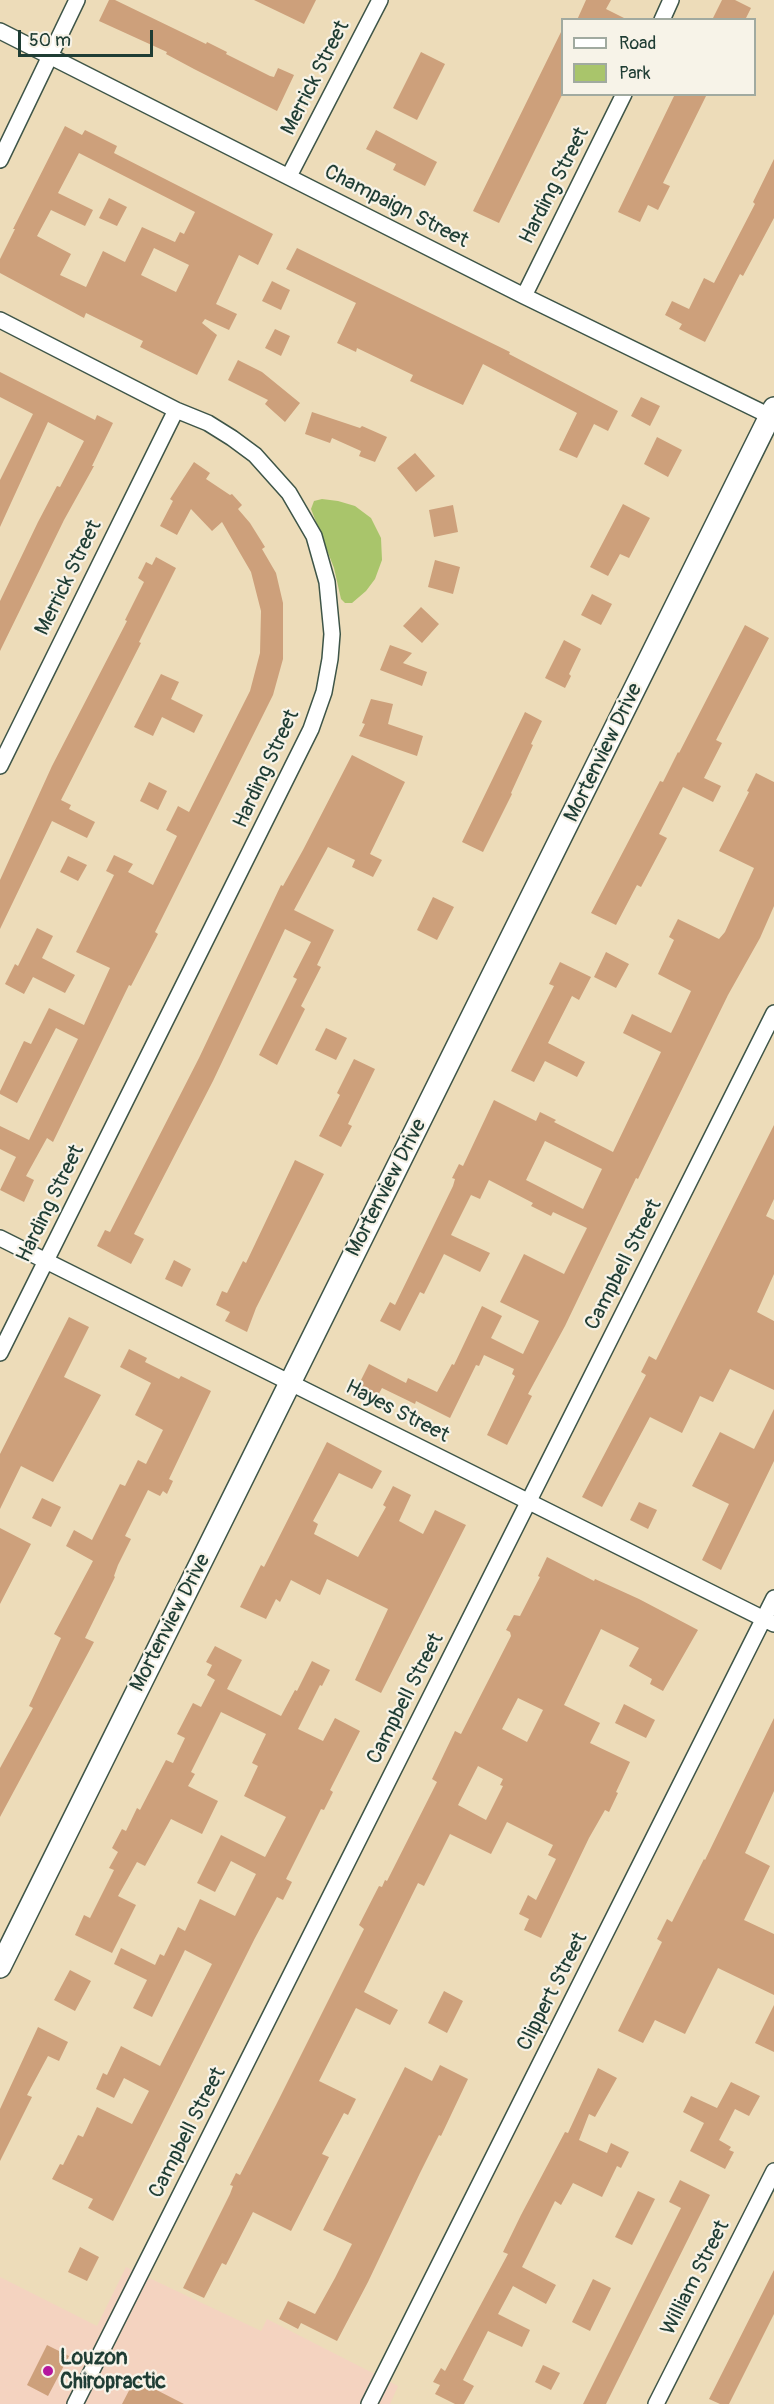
<!DOCTYPE html>
<style>
body{margin:0}
#map{position:relative;width:774px;height:2404px;overflow:hidden;background:#eddcb9;font-family:Pangolin,sans-serif}
canvas{display:block}
.legend{position:absolute;left:561px;top:18px;width:195px;height:78px;box-sizing:border-box;background:#f7f3e8;border:2px solid #a1aaa0;margin:0;padding:8px 10px;list-style:none;font-size:18px;color:#1f3d34}
.legend li{display:flex;align-items:center;gap:12px;height:30px}
.legend b{width:30px;border:2px solid #a1aaa0}
.scale{position:absolute;left:18px;top:30px;width:135px;height:27px;box-sizing:border-box;border:3px solid #1f3d34;border-top:0;padding-left:8px;font-size:18px;line-height:21px;white-space:nowrap;color:#1f3d34;-webkit-text-stroke:4px #f7f3e8;paint-order:stroke}
</style>
<div id="map">
<canvas width="774" height="2404"></canvas>
<ul class="legend">
<li><b style="height:8px;background:#fff"></b>Road</li>
<li><b style="height:16px;background:#a9c56b"></b>Park</li>
</ul>
<div class="scale">50 m</div>
</div>
<script>
const c = document.querySelector('canvas').getContext('2d');
c.lineJoin = 'round';
function paint(path, color) { c.fillStyle = color; c.fill(path, 'evenodd'); }
const toPath = rows => new Path2D(rows.map(r => 'M' + r).join(''));
function stroke(path, color, width, dash) { c.strokeStyle = color; c.lineWidth = width; c.lineCap = dash ? 'butt' : 'round'; c.setLineDash(dash || []); c.stroke(path); }
function write(font, color, halo, rows, align = 'center') {
  c.font = font + ' Pangolin,sans-serif'; c.lineWidth = 4.5; c.setLineDash([]); c.textBaseline = 'middle'; c.strokeStyle = halo; c.fillStyle = color; for (const [text, x, y, turn = 0] of rows) {
    c.save(); c.translate(x, y); c.rotate((+turn || 0) * Math.PI / 180); c.textAlign = isNaN(turn) ? turn : align; if (halo) c.strokeText(text, 0, 0); c.fillText(text, 0, 0); c.restore();
  }
}
paint(toPath([
 [126,2267,261,2331,267,2319,398,2386,390,2404,0,2404,0,2277,97,2326]
]), '#f4d3c0');
paint(toPath([
 [322,499,338,501,355,506,371,518,381,538,382,560,375,579,366,591,352,603,345,603,341,599,334,568,311,509,314,501]
]), '#a9c56b');
paint(toPath([
 [109,0,115,0,206,44,207,42,227,52,226,54,270,76,274,77,278,68,294,75,277,111,194,69,166,54,167,52,99,21],
 [254,0,316,0,304,24],
 [586,0,611,0,606,9,628,20,577,20],
 [722,0,735,0,751,8,745,20,712,20],
 [562,30,562,95,499,223,473,211],
 [421,52,445,64,417,120,393,108],
 [675,94,707,94,663,183,670,186,658,210,648,205,640,222,618,212],
 [65,126,82,135,85,130,117,146,114,153,273,234,258,265,239,255,216,304,237,314,229,330,205,319,202,323,217,335,197,375,140,347,143,341,86,313,84,318,0,273,0,259,15,229,13,229],
 [79,153,195,212,184,234,180,232,175,242,142,227,125,262,103,251,86,287,60,275,71,254,37,236,51,210,85,226,93,210,58,193],
 [154,248,189,265,176,292,141,275],
 [376,130,437,162,425,186,393,170,396,164,366,149],
 [774,159,774,218,743,276,740,274,705,342,679,329,682,324,665,315,672,301,689,309,704,278,714,283,755,204,753,202],
 [109,198,127,207,117,226,99,218],
 [297,248,510,352,509,354,618,411,608,431,594,424,577,458,559,450,577,413,483,364,463,405,410,381,413,375,357,348,356,352,337,343,356,303,286,269],
 [272,281,290,290,281,310,262,301],
 [275,329,290,336,281,356,265,348],
 [238,360,262,372,300,403,285,422,265,404,268,400,228,380],
 [0,372,95,420,97,415,113,423,92,466,94,466,64,520,0,651,0,601,38,522,57,486,60,487,84,441,48,422,0,527,0,480,33,414,0,397],
 [641,397,660,406,650,426,631,416],
 [312,412,360,428,362,426,387,437,375,462,359,456,361,451,332,438,330,443,305,434],
 [657,437,682,450,668,477,644,464],
 [415,453,435,476,416,492,397,468],
 [194,462,210,473,206,479,230,495,232,494,242,505,238,509,250,523,265,547,262,549,276,573,283,603,283,659,273,695,155,932,158,934,131,986,129,985,53,1142,47,1138,26,1176,34,1180,24,1202,0,1190,16,1157,0,1149,0,1126,29,1140,78,1039,56,1028,17,1103,0,1094,0,1091,24,1041,31,1044,49,1008,84,1025,110,968,76,952,114,875,106,871,114,855,133,864,128,872,153,885,177,836,166,830,178,806,189,812,250,691,260,653,261,611,251,572,222,522,212,531,191,509,177,535,160,526,173,501,170,499],
 [623,504,650,518,629,558,620,554,608,576,590,567],
 [453,505,458,532,434,537,429,510],
 [156,557,176,568,139,642,141,643,61,800,71,805,69,809,95,822,87,838,52,821,0,929,0,880,52,766,127,621,125,620,144,582,138,578,146,562,152,565],
 [435,560,460,567,453,594,428,587],
 [592,594,612,604,601,625,581,615],
 [421,607,439,624,422,643,403,626],
 [745,625,769,638,716,740,722,743,704,778,721,786,713,802,683,787,659,834,667,838,641,887,637,885,616,925,591,913,660,781,663,782,678,752,679,753],
 [564,640,581,649,569,674,571,676,565,688,545,678],
 [390,645,412,653,403,663,427,672,422,686,380,670],
 [161,674,179,682,171,699,203,715,194,733,162,717,153,736,134,727],
 [371,699,393,704,388,724,423,736,417,756,359,736,365,724,362,723],
 [525,712,542,721,531,744,533,745,511,793,512,794,483,852,462,842],
 [352,755,405,782,370,854,382,860,373,877,352,867,355,860,328,847,294,910,334,930,317,965,321,967,301,1006,305,1009,277,1065,259,1055,297,979,293,977,311,942,285,929,213,1081,134,1234,144,1239,131,1264,97,1246,105,1230,110,1232,199,1058,281,885,283,886,303,850],
 [756,773,774,782,774,906,760,938,728,995,638,1179,636,1178,565,1326,528,1394,532,1396,507,1445,487,1435,515,1376,512,1374,514,1369,484,1355,479,1366,476,1365,450,1418,416,1401,415,1404,382,1388,377,1397,362,1390,363,1388,358,1386,369,1364,406,1383,408,1378,437,1392,452,1364,454,1365,482,1306,502,1316,491,1338,523,1354,539,1321,500,1302,524,1254,564,1274,587,1228,553,1212,551,1216,531,1206,533,1203,489,1180,480,1199,471,1195,451,1235,490,1253,480,1272,444,1254,424,1294,420,1292,400,1331,380,1321,390,1302,395,1305,453,1186,455,1179,452,1178,459,1164,463,1166,494,1100,536,1121,540,1112,556,1120,554,1122,613,1152,661,1052,623,1033,632,1014,671,1033,675,1025,691,991,658,974,674,940,669,937,678,919,719,939,725,932,754,868,719,851,749,792,747,791],
 [545,1141,602,1169,583,1209,526,1180],
 [149,782,167,791,158,810,140,801],
 [68,856,87,865,78,881,60,872],
 [433,897,454,907,437,940,417,930],
 [37,928,53,936,42,958,75,975,65,993,33,977,24,994,5,984,15,964,18,966],
 [606,952,629,964,616,988,594,977],
 [560,962,591,977,579,1000,572,996,548,1043,585,1062,577,1077,545,1061,534,1082,511,1071,554,986,549,984],
 [326,1028,347,1038,336,1060,315,1050],
 [354,1059,375,1069,348,1124,352,1126,341,1147,319,1136,340,1095,337,1093],
 [774,1125,774,1199,766,1216,774,1220,774,1274,757,1312,774,1321,774,1390,730,1369,713,1402,700,1396,682,1433,650,1417,602,1507,582,1497,646,1375,641,1372,649,1356,656,1360],
 [295,1160,324,1174,256,1308,247,1332,225,1321,230,1312,216,1305,222,1291,227,1293,243,1261,246,1263],
 [174,1260,191,1269,182,1287,165,1279],
 [69,1317,89,1327,64,1377,101,1395,53,1482,21,1466,0,1509,0,1454],
 [129,1349,147,1358,145,1362,179,1379,181,1376,211,1391,169,1479,173,1481,167,1494,163,1491,160,1496,148,1490,125,1536,131,1539,118,1565,114,1576,115,1577,85,1638,94,1642,0,1817,0,1768,33,1708,29,1706,61,1638,54,1634,93,1561,66,1546,74,1530,92,1540,120,1484,125,1486,138,1460,146,1464,163,1430,135,1415,151,1383,120,1367],
 [774,1409,774,1461,721,1570,702,1560,729,1504,692,1486,720,1432,754,1449],
 [327,1442,382,1471,372,1489,339,1473,313,1521,318,1524,314,1534,358,1557,386,1507,383,1505,393,1486,411,1495,399,1521,423,1534,435,1510,466,1525,381,1693,355,1680,388,1609,327,1579,320,1595,291,1580,280,1602,276,1599,266,1619,240,1607,261,1565,264,1567],
 [42,1498,61,1507,51,1527,32,1518],
 [639,1502,657,1510,648,1529,630,1520],
 [0,1528,31,1544,0,1604],
 [547,1557,594,1581,595,1579,639,1599,698,1630,663,1691,650,1684,652,1679,629,1666,639,1648,601,1629,564,1705,600,1723,590,1743,630,1762,616,1792,618,1793,609,1812,605,1810,589,1838,541,1938,524,1930,529,1919,519,1914,528,1895,536,1900,556,1859,548,1855,553,1845,507,1822,491,1854,450,1834,424,1886,418,1883,364,1992,398,2010,390,2025,356,2008,319,2081,356,2099,348,2115,344,2113,322,2154,329,2157,291,2231,253,2212,226,2265,222,2263,204,2298,183,2288,230,2194,233,2186,230,2185,236,2173,240,2175,276,2105,364,1929,359,1925,379,1886,382,1887,385,1880,387,1881,437,1782,432,1779,455,1731,461,1734,511,1636,510,1632,506,1630,514,1615,520,1616,540,1577,538,1576],
 [518,1698,543,1710,527,1742,502,1729],
 [478,1766,503,1779,500,1785,503,1786,486,1820,458,1805],
 [215,1646,242,1660,227,1689,281,1716,295,1690,297,1691,312,1661,330,1670,322,1686,320,1685,298,1729,323,1741,335,1718,360,1731,330,1790,333,1792,324,1810,321,1809,286,1879,292,1882,283,1900,277,1897,255,1938,113,2221,88,2208,93,2199,52,2179,60,2164,63,2165,78,2135,83,2137,97,2107,132,2124,149,2091,124,2078,114,2098,96,2089,103,2073,107,2075,121,2046,160,2066,212,1964,185,1950,152,2017,133,2008,147,1980,114,1964,121,1948,155,1965,160,1954,164,1956,178,1927,185,1931,200,1899,235,1916,256,1874,231,1861,215,1892,197,1883,221,1835,265,1857,286,1817,244,1796,258,1766,252,1763,266,1734,221,1712,191,1772,195,1774,188,1786,218,1801,202,1834,171,1819,145,1866,137,1862,118,1896,136,1905,112,1953,75,1935,84,1915,90,1918,114,1870,109,1868,118,1852,112,1848,122,1829,126,1831,137,1808,140,1810,166,1760,173,1763,185,1738,177,1734,193,1703,201,1707,215,1680,207,1675,212,1665,206,1662],
 [624,1704,655,1720,646,1738,615,1723],
 [774,1718,774,1791,745,1853,770,1866,744,1920,774,1934,774,1995,718,1968,685,2034,655,2020,643,2043,618,2031,662,1942,657,1939,667,1919,672,1922,704,1859,705,1860],
 [70,1970,91,1981,75,2011,54,2000],
 [444,1991,463,2001,447,2033,428,2023],
 [774,2005,774,2052,755,2043],
 [38,2027,68,2042,59,2061,48,2056,27,2095,32,2097,0,2161,0,2109],
 [440,2065,468,2079,441,2136,439,2135,420,2173,368,2282,337,2341,301,2323,298,2329,279,2319,288,2301,315,2314,335,2278,352,2244,323,2230,405,2067,432,2081],
 [598,2068,617,2078,595,2117,589,2114,579,2140,607,2153,611,2143,629,2152,621,2168,617,2166,602,2197,573,2183,561,2205,555,2201,522,2267,556,2285,546,2304,513,2286,498,2314,530,2330,522,2347,488,2331,463,2380,474,2386,464,2404,455,2404,435,2394,440,2385,433,2382,441,2368,445,2371,508,2254,503,2252,521,2215,565,2132,568,2133],
 [731,2082,760,2096,749,2116,735,2109,719,2140,731,2147,729,2150,734,2152,725,2169,690,2151,704,2123,683,2112,691,2096,717,2108],
 [680,2180,710,2195,606,2404,583,2404,681,2208,669,2202],
 [638,2191,655,2199,632,2245,615,2237],
 [80,2247,99,2257,87,2281,68,2272],
 [774,2270,774,2314,729,2404,720,2404,709,2399],
 [593,2279,611,2288,590,2331,572,2322],
 [47,2345,69,2356,48,2396,27,2385],
 [543,2365,560,2373,551,2390,535,2382],
 [135,2379,184,2404,122,2404]
]), '#cda07b');
const street = toPath([
 [662,20,671,0],
 [0,31,524,296,774,418],
 [0,160,77,0],
 [289,176,380,0],
 [524,296,624,94],
 [0,320,176,410,208,423,232,438,255,455,289,493,314,536,327,582,332,634,330,659,324,692,311,729,0,1353],
 [0,766,176,410],
 [0,1238,774,1624],
 [75,2404,774,1013],
 [369,2404,774,1598],
 [656,2404,774,2171]
]);
const secondary = toPath([
 [0,1967,774,408]
]);
stroke(street, '#3e5548', 18);
stroke(secondary, '#3e5548', 24);
stroke(street, '#fff', 15);
stroke(secondary, '#fff', 21);
for (const [x, y, r, color] of [
 [48,2371,6,"#b5179e"]
]) { const dot = new Path2D(); dot.arc(x, y, r, 0, 2 * Math.PI); c.fillStyle = color; c.fill(dot); stroke(dot, '#f7f3e8', 2); }
write('21px', '#1f3d34', '#f7f3e8', [
 ["Merrick Street",316,78,-63],
 ["Harding Street",555,186,-63],
 ["Champaign Street",396,207,27],
 ["Merrick Street",69,578,-64],
 ["Mortenview Drive",604,753,-64],
 ["Harding Street",267,769,-65],
 ["Mortenview Drive",387,1188,-63],
 ["Harding Street",51,1204,-64],
 ["Campbell Street",624,1265,-63],
 ["Hayes Street",397,1412,27],
 ["Mortenview Drive",171,1623,-63],
 ["Campbell Street",406,1699,-63],
 ["Clippert Street",553,1992,-63],
 ["Campbell Street",188,2133,-63],
 ["William Street",696,2278,-63]
]);
write('bold 21px', '#1f3d34', '#f7f3e8', [
 ["Louzon",60,2359],
 ["Chiropractic",60,2383]
], 'left');
</script>
